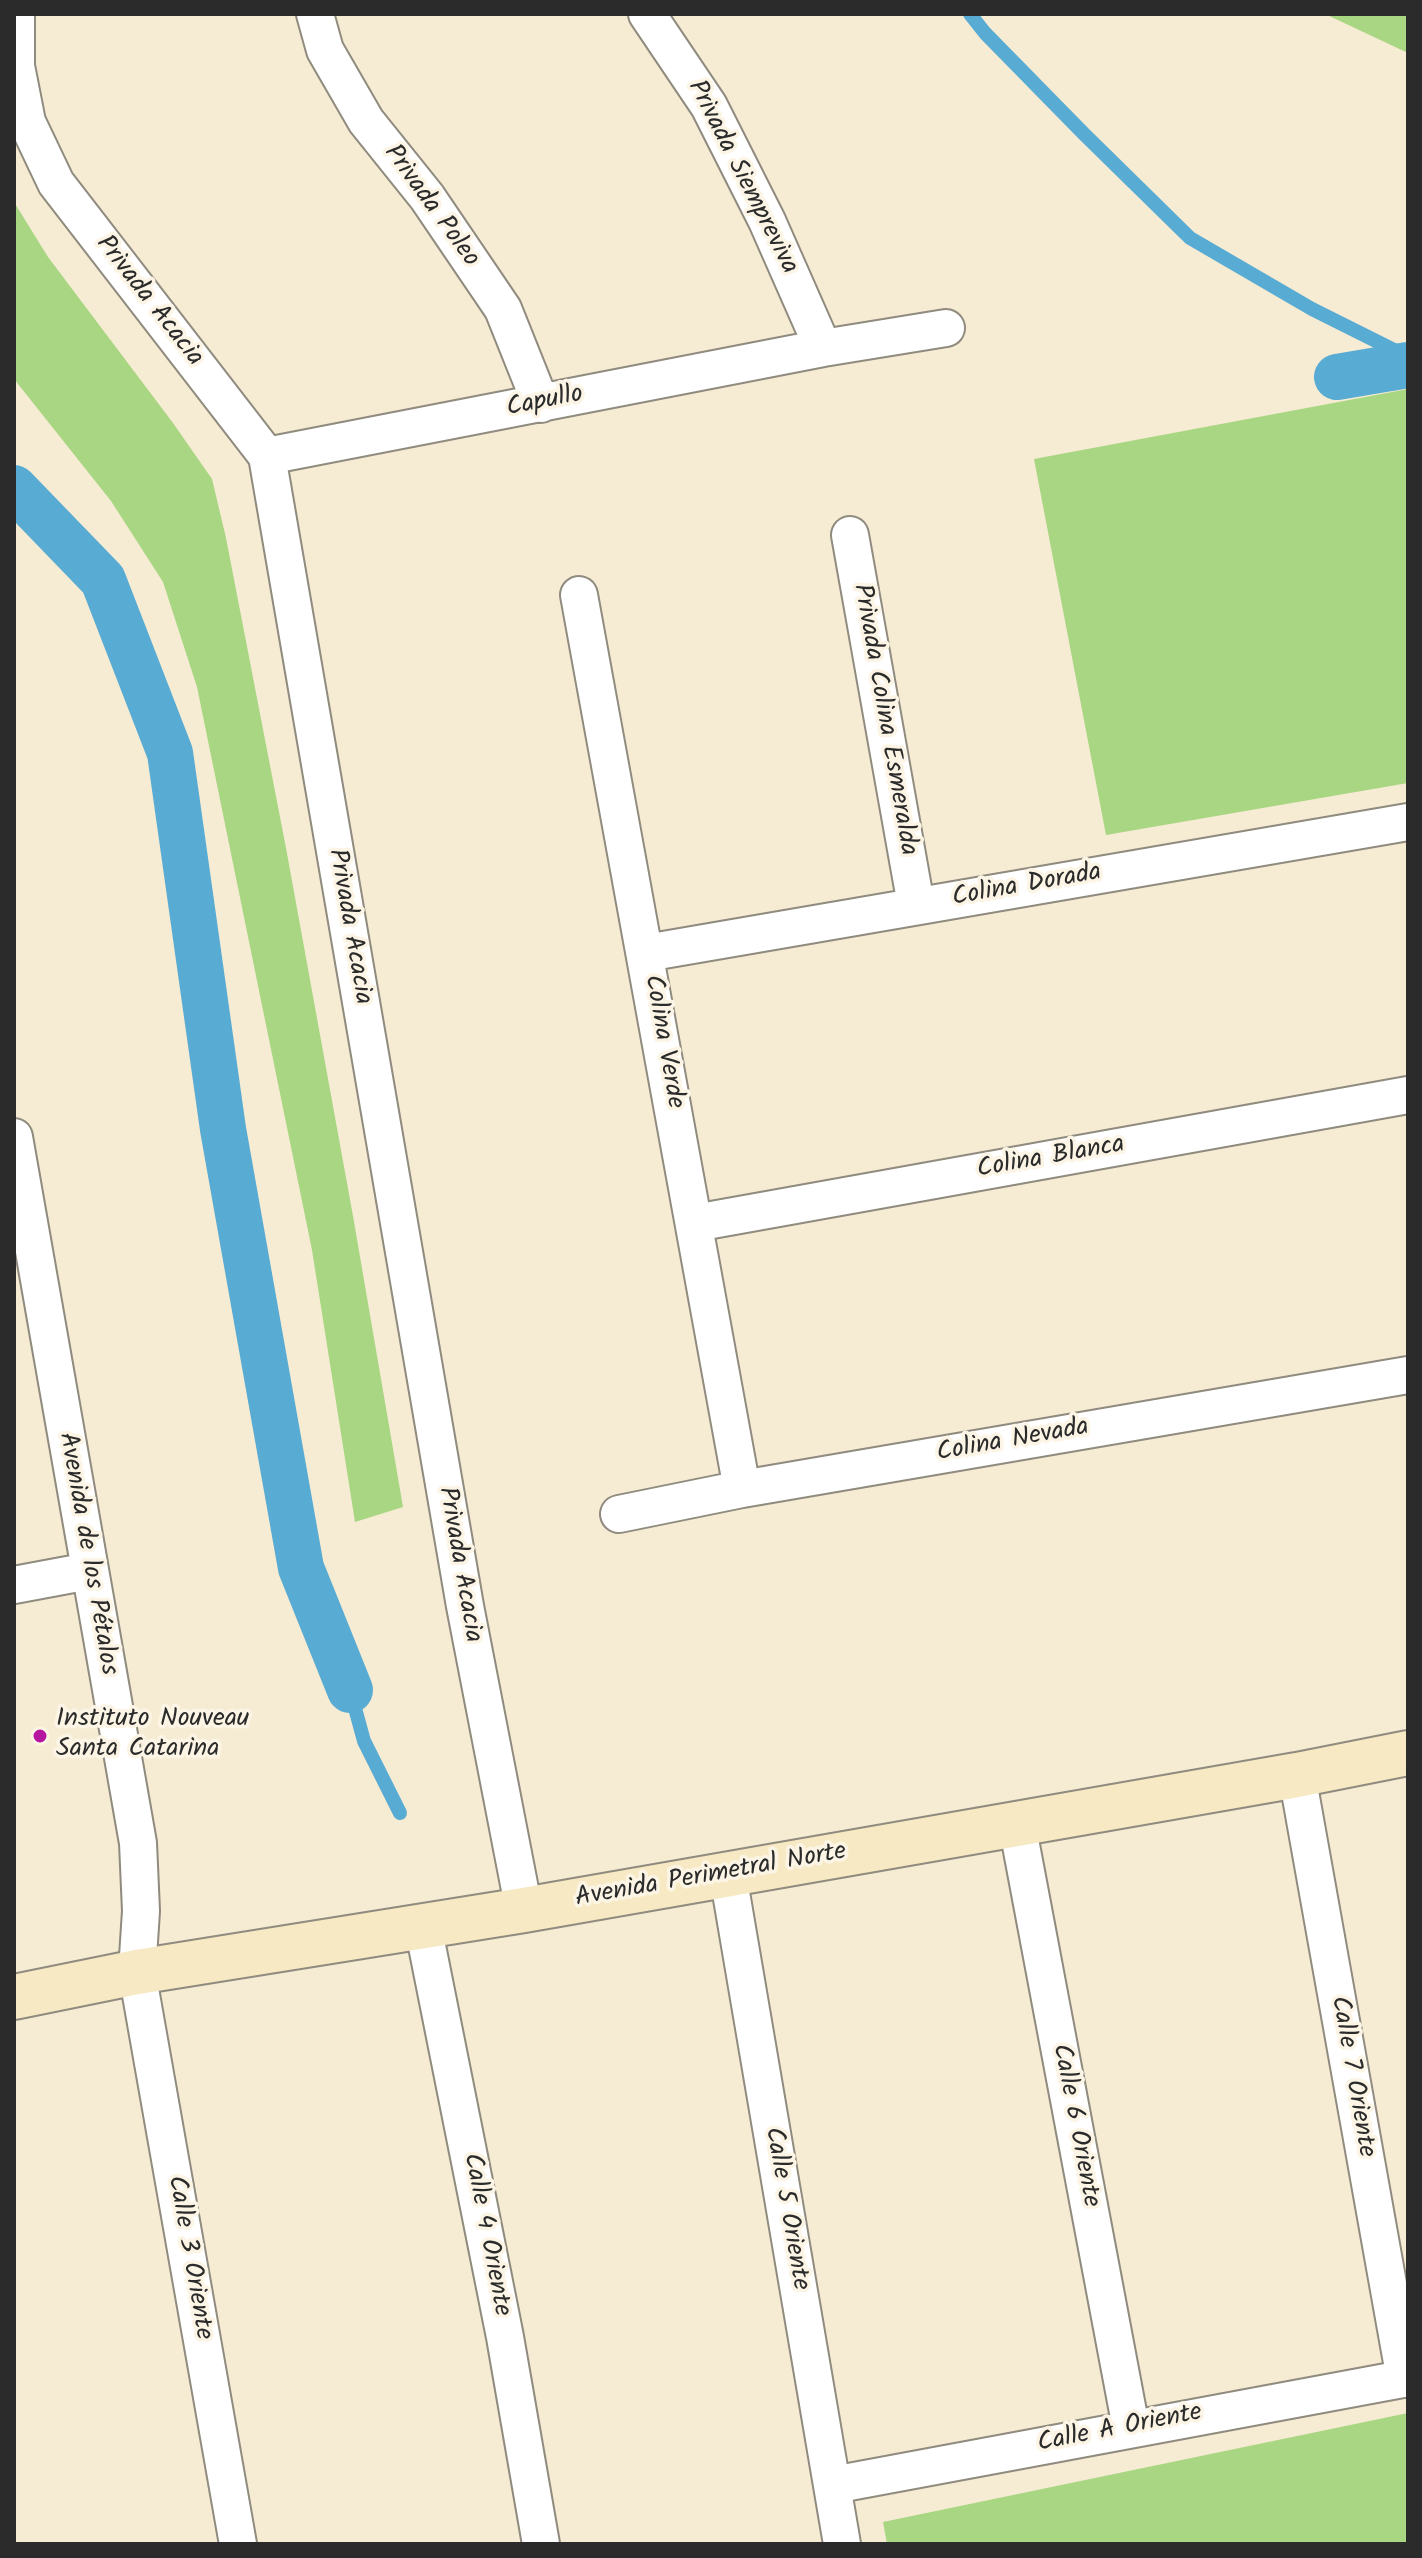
<!DOCTYPE html>
<meta charset="utf-8">
<style>
body{margin:0}
#map{position:relative;width:1422px;height:2558px;overflow:hidden;background:#f6ebd3;font-family:Kalam,sans-serif}
canvas{display:block}
.frame{position:absolute;inset:0;border:16px solid #2b2b2b;pointer-events:none}
</style>
<div id="map">
<canvas width="1422" height="2558"></canvas>
<div class="frame"></div>
</div>
<script>
const c = document.querySelector('canvas').getContext('2d');
c.lineJoin = 'round';
function paint(path, color) { c.fillStyle = color; c.fill(path, 'evenodd'); }
const toPath = rows => new Path2D(rows.map(r => 'M' + r).join(''));
function stroke(path, color, width, dash) { c.strokeStyle = color; c.lineWidth = width; c.lineCap = dash ? 'butt' : 'round'; c.setLineDash(dash || []); c.stroke(path); }
function write(font, color, halo, rows, align = 'center') {
  c.font = font + ' Kalam,sans-serif'; c.lineWidth = 7; c.setLineDash([]); c.textBaseline = 'middle'; c.strokeStyle = halo; c.fillStyle = color; for (const [text, x, y, turn = 0] of rows) {
    c.save(); c.translate(x, y); c.rotate((+turn || 0) * Math.PI / 180); c.textAlign = isNaN(turn) ? turn : align; if (halo) c.strokeText(text, 0, 0); c.fillText(text, 0, 0); c.restore();
  }
}
paint(toPath([
 [1325,14,1408,14,1408,53],
 [14,202,48,257,173,423,212,479,226,538,286,848,353,1216,403,1507,355,1522,312,1250,197,687,163,582,111,501,14,379],
 [1408,389,1408,783,1106,835,1034,459],
 [1408,2413,1408,2544,887,2544,883,2522]
]), '#a9d683');
stroke(toPath([
 [970,14,985,33,1084,134,1190,238,1312,309,1408,357],
 [350,1690,364,1741,400,1813]
]), '#58abd3', 14);
stroke(toPath([
 [1337,377,1408,365],
 [14,488,103,580,170,753,223,1129,301,1568,350,1690]
]), '#58abd3', 46);
const street = toPath([
 [16,14,16,66,27,122,56,183,267,456,465,1606,524,1910],
 [315,14,325,50,366,121,427,197,503,309,541,404],
 [647,14,709,106,767,221,823,348],
 [267,456,823,348,946,328],
 [850,535,916,905],
 [579,595,742,1489],
 [646,953,1408,822],
 [14,1137,138,1843,141,1911,137,1972,238,2544],
 [695,1223,1408,1095],
 [619,1514,742,1489,1408,1375],
 [14,1585,89,1571],
 [1297,1775,1405,2379],
 [1017,1824,1131,2428],
 [728,1875,842,2544],
 [423,1926,505,2337,541,2544],
 [833,2485,1408,2378]
]);
const secondary = toPath([
 [14,1997,137,1972,524,1910,1297,1775,1408,1753]
]);
stroke(street, '#908b7f', 40);
stroke(secondary, '#908b7f', 48);
stroke(street, '#fff', 36);
stroke(secondary, '#f7e9c3', 44);
for (const [x, y, r, color] of [
 [40,1736,8,"#b5179e"]
]) { const dot = new Path2D(); dot.arc(x, y, r, 0, 2 * Math.PI); c.fillStyle = color; c.fill(dot); stroke(dot, '#fcf5e5', 3); }
write('26px', '#2b2b2b', '#fcf5e5', [
 ["Privada Siempreviva",741,178,63],
 ["Privada Poleo",430,207,54],
 ["Privada Acacia",148,302,52],
 ["Capullo",545,403,-11],
 ["Privada Colina Esmeralda",883,720,80],
 ["Colina Dorada",1027,887,-10],
 ["Privada Acacia",348,927,80],
 ["Colina Verde",662,1042,80],
 ["Colina Blanca",1051,1159,-10],
 ["Colina Nevada",1013,1442,-10],
 ["Avenida de los Pétalos",86,1554,80],
 ["Privada Acacia",458,1565,80],
 ["Avenida Perimetral Norte",711,1877,-10],
 ["Calle 7 Oriente",1351,2077,80],
 ["Calle 6 Oriente",1074,2126,79],
 ["Calle 5 Oriente",785,2209,80],
 ["Calle 4 Oriente",485,2235,79],
 ["Calle 3 Oriente",188,2258,80],
 ["Calle A Oriente",1120,2430,-11]
]);
write('26px', '#2b2b2b', '#fcf5e5', [
 ["Instituto Nouveau",56,1721],
 ["Santa Catarina",56,1751]
], 'left');
</script>
